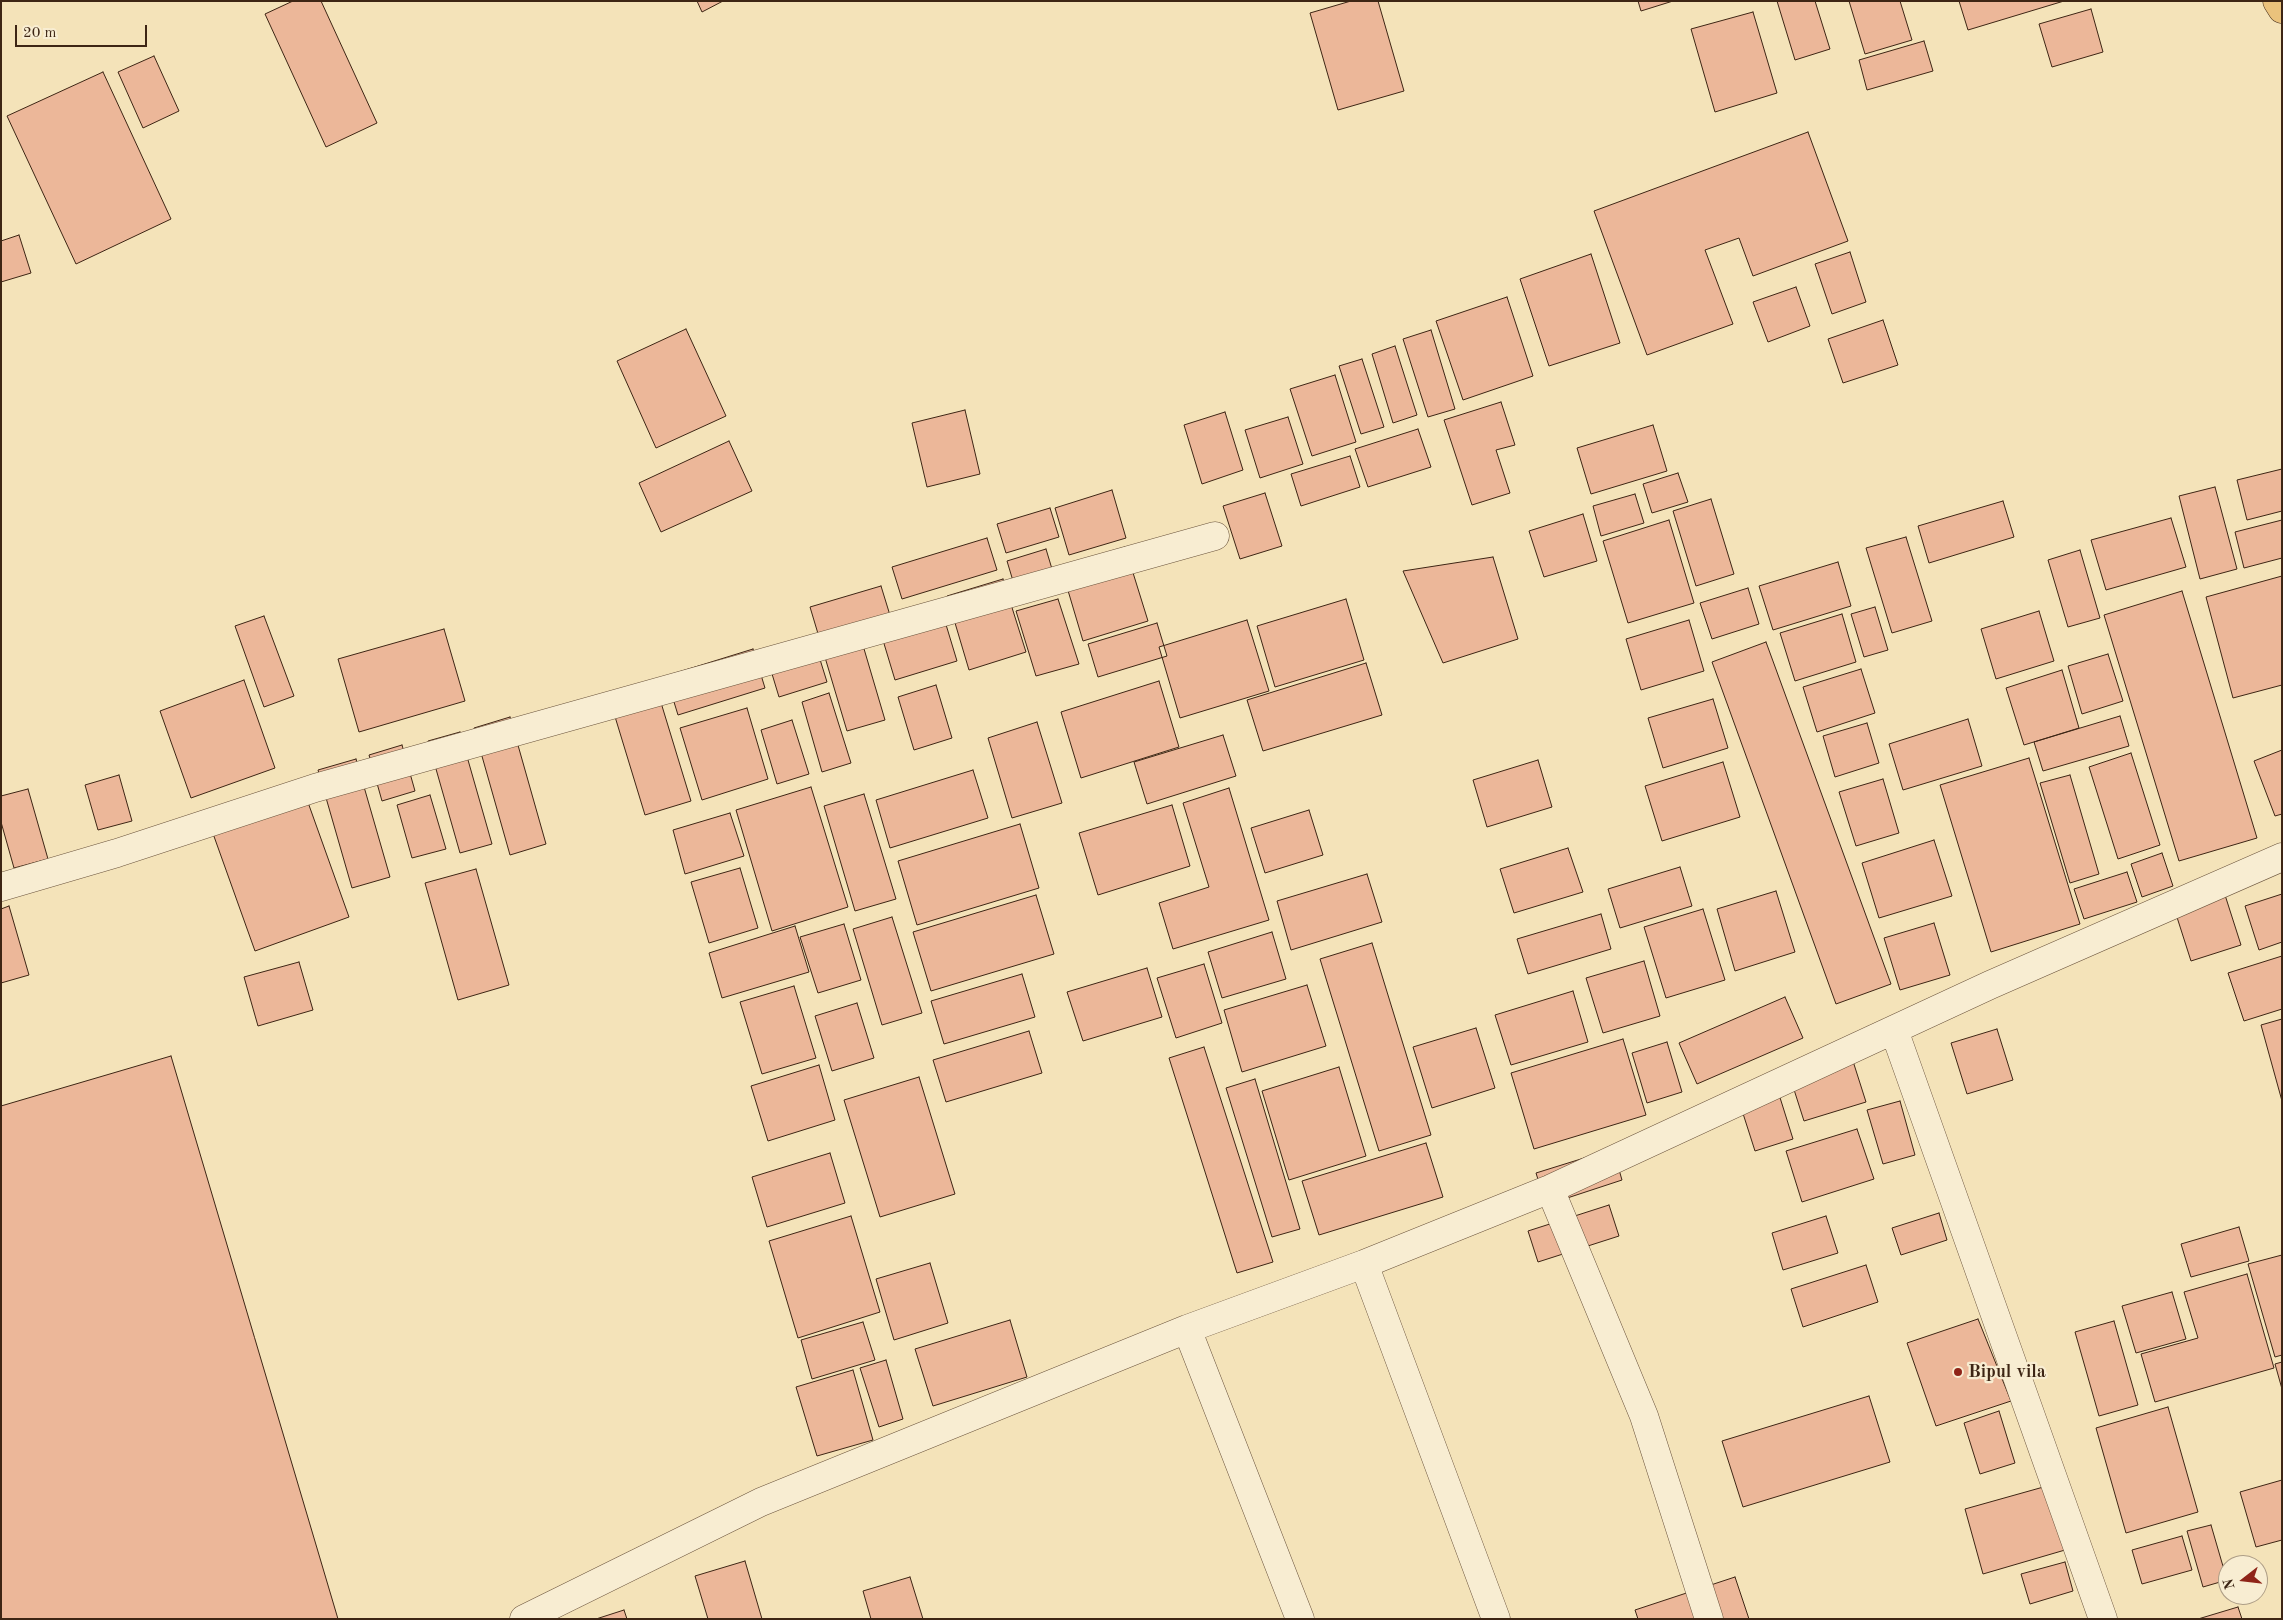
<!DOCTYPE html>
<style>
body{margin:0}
#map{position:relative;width:2283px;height:1620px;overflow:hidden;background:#f4e3b9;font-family:"Old Standard TT",serif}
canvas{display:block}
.frame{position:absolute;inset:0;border:2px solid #3d2514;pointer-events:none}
.north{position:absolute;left:2218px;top:1555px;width:50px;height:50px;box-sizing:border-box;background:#f8edd2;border:1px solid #ad9d86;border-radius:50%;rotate:254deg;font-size:14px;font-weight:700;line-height:20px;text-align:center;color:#3d2514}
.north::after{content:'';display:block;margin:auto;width:18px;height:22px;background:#8f2418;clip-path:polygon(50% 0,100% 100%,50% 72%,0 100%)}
.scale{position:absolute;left:15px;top:25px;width:132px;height:22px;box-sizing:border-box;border:2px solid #3d2514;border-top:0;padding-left:6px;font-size:15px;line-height:18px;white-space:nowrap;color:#3d2514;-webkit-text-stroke:4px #f8edd2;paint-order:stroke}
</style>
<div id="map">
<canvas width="2283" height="1620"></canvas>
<div class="frame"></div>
<div class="north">N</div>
<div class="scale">20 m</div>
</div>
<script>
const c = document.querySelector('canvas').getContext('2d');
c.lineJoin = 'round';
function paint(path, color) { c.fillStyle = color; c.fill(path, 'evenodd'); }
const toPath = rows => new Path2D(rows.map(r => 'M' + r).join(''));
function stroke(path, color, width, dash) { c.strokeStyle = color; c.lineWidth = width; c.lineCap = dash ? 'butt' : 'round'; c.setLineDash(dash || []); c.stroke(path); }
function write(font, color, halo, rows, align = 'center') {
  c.font = font + ' "Old Standard TT",serif'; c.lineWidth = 4.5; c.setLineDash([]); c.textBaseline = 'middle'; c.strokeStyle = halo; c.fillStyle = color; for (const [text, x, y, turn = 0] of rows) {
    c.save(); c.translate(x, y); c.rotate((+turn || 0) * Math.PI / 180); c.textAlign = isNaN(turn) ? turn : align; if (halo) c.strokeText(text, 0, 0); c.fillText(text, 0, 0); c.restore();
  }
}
const building = toPath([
 [293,1,321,1,377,123,326,147,265,14,293,1],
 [697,1,723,1,702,12,697,1],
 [1351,1,1378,1,1404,91,1338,110,1310,13,1351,1],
 [1638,1,1673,1,1641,11,1638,1],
 [1777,1,1815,1,1830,49,1795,60,1777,1],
 [1849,1,1900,1,1912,40,1865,54,1849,1],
 [1959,1,2064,1,1968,30,1959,1],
 [2091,9,2103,52,2052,67,2039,24,2091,9],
 [1753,12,1777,93,1715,112,1691,29,1753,12],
 [1924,41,1933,71,1867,90,1859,60,1924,41],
 [154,56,179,111,143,128,118,72,154,56],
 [103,72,171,219,76,264,7,116,103,72],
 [1808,132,1848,241,1753,276,1739,238,1705,250,1733,324,1647,355,1594,211,1808,132],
 [19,235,31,273,1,282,1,241,19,235],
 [1850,252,1866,302,1832,314,1815,264,1850,252],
 [1591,254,1620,343,1549,366,1520,279,1591,254],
 [1796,287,1810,326,1768,342,1753,302,1796,287],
 [1507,297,1533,376,1463,400,1436,321,1507,297],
 [1883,320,1898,365,1843,383,1828,339,1883,320],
 [686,329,726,416,656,448,617,361,686,329],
 [1431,330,1455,409,1428,417,1403,339,1431,330],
 [1395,346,1417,415,1393,423,1372,354,1395,346],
 [1362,359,1384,427,1361,434,1339,366,1362,359],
 [1335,375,1356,442,1312,456,1290,389,1335,375],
 [1501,402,1515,445,1496,450,1510,493,1472,505,1444,420,1501,402],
 [965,410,980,474,927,487,912,423,965,410],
 [1225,412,1243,470,1202,484,1184,425,1225,412],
 [1288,417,1303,464,1260,478,1245,430,1288,417],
 [1653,425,1667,471,1591,494,1577,448,1653,425],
 [1418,429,1431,467,1368,487,1355,449,1418,429],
 [729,441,752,491,661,532,639,483,729,441],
 [1350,456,1360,487,1301,506,1291,474,1350,456],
 [2282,469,2282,511,2247,520,2237,480,2282,469],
 [1678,473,1688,502,1652,513,1643,484,1678,473],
 [2215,487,2237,569,2200,579,2179,496,2215,487],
 [1112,490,1126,538,1069,555,1055,508,1112,490],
 [1265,493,1282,546,1240,559,1223,506,1265,493],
 [1635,494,1644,523,1601,536,1593,506,1635,494],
 [1711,499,1734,574,1696,586,1673,511,1711,499],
 [2003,501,2014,537,1929,563,1918,526,2003,501],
 [1050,508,1059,537,1006,553,997,524,1050,508],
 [1583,514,1597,561,1544,577,1529,531,1583,514],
 [2171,518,2186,567,2106,590,2091,540,2171,518],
 [1669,520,1694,603,1628,623,1603,541,1669,520],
 [2282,520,2282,558,2244,568,2235,532,2282,520],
 [1906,537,1932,621,1892,633,1866,548,1906,537],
 [987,538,997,570,902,599,892,567,987,538],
 [1125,547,1148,621,1083,641,1061,567,1125,547],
 [1046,549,1055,579,1016,591,1007,561,1046,549],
 [2080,550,2100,618,2068,627,2048,560,2080,550],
 [1493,557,1518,639,1443,663,1403,571,1493,557],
 [1838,562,1851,606,1773,630,1759,586,1838,562],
 [2282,576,2282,685,2233,698,2206,597,2282,576],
 [1003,579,1026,652,969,670,947,596,1003,579],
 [881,586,893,625,822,647,810,607,881,586],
 [1748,588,1759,624,1712,639,1700,603,1748,588],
 [2182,591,2257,838,2179,861,2104,615,2182,591],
 [1058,599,1079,664,1036,676,1016,611,1058,599],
 [1346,599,1364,660,1275,687,1257,626,1346,599],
 [1875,607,1888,650,1864,657,1851,614,1875,607],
 [2039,611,2054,661,1996,679,1981,629,2039,611],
 [1842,614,1856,662,1795,681,1780,633,1842,614],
 [264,616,294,696,264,707,235,626,264,616],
 [944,618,957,661,895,680,882,637,944,618],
 [1247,620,1269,691,1180,718,1159,647,1247,620],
 [1689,620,1704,671,1641,690,1626,639,1689,620],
 [1157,623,1167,656,1098,677,1088,644,1157,623],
 [444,629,465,701,359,732,338,659,444,629],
 [814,640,827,682,779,697,766,654,814,640],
 [862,642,885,720,847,731,824,654,862,642],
 [1766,642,1891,984,1836,1004,1712,662,1766,642],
 [753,649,765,688,678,715,666,676,753,649],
 [2108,654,2123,701,2082,714,2068,666,2108,654],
 [1366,663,1382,715,1263,751,1247,700,1366,663],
 [1861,669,1875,713,1817,732,1803,687,1861,669],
 [2062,670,2079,728,2024,745,2006,688,2062,670],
 [244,680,275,768,191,798,160,711,244,680],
 [1159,681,1179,747,1081,778,1061,712,1159,681],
 [655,683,691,801,645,815,609,697,655,683],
 [936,685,952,738,914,750,898,697,936,685],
 [829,693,851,763,822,772,802,702,829,693],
 [1713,699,1728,748,1663,768,1648,718,1713,699],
 [747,708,768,779,702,800,680,728,747,708],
 [2120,716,2129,746,2043,771,2034,742,2120,716],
 [510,717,546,844,510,855,474,728,510,717],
 [1968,719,1982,766,1903,790,1889,744,1968,719],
 [792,720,809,774,777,784,761,730,792,720],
 [1037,722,1062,803,1012,818,988,738,1037,722],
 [1867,723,1879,763,1835,777,1823,736,1867,723],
 [460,732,492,844,460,853,428,741,460,732],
 [1223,735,1236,776,1147,804,1134,762,1223,735],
 [402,745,415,791,382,801,369,755,402,745],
 [2282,750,2282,814,2275,816,2254,761,2282,750],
 [2131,753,2160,845,2118,859,2089,767,2131,753],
 [2029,758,2080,924,1991,952,1940,785,2029,758],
 [356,759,390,877,352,888,318,770,356,759],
 [1538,760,1552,807,1487,827,1473,780,1538,760],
 [1723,762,1740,817,1662,841,1645,786,1723,762],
 [973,770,988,818,890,848,876,800,973,770],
 [119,775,132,821,98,830,85,785,119,775],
 [2070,775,2099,874,2070,883,2040,783,2070,775],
 [1883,779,1899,833,1856,846,1839,792,1883,779],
 [811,787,848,907,772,931,736,810,811,787],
 [1229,788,1269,920,1173,949,1159,903,1209,887,1183,803,1229,788],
 [28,789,48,859,14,868,1,822,1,796,28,789],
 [305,794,349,917,255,951,211,828,305,794],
 [864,794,896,899,855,911,824,806,864,794],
 [430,795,446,849,412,858,397,805,430,795],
 [1172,805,1190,866,1098,895,1079,833,1172,805],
 [1309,810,1323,855,1265,873,1251,828,1309,810],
 [730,813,744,856,685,874,673,830,730,813],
 [1020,824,1039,888,917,925,898,861,1020,824],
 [1934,840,1952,896,1879,918,1862,863,1934,840],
 [1568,848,1583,892,1514,913,1500,869,1568,848],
 [2162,853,2173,886,2142,897,2131,864,2162,853],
 [1680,867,1692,906,1620,928,1608,889,1680,867],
 [740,868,758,928,709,943,691,882,740,868],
 [476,869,509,985,458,1000,425,883,476,869],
 [2127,872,2137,902,2084,919,2074,889,2127,872],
 [1367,874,1382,922,1291,950,1277,901,1367,874],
 [1776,891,1795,952,1735,971,1717,909,1776,891],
 [2282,894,2282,942,2259,950,2245,906,2282,894],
 [1036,895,1054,954,931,991,913,932,1036,895],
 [2225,895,2241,945,2191,961,2175,911,2225,895],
 [9,906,29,975,1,983,1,909,9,906],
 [1703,909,1725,980,1666,998,1644,927,1703,909],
 [1601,914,1611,949,1528,974,1517,939,1601,914],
 [892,917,922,1013,882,1025,853,929,892,917],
 [1934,923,1950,975,1900,990,1884,938,1934,923],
 [844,924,861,980,818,993,800,937,844,924],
 [795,926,809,972,722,998,709,953,795,926],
 [1272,932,1286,979,1222,998,1208,952,1272,932],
 [1372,943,1431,1135,1379,1151,1320,959,1372,943],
 [2282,956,2282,1009,2244,1021,2228,973,2282,956],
 [1644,961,1660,1016,1603,1033,1586,978,1644,961],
 [299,962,313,1010,258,1026,244,977,299,962],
 [1204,964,1222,1023,1176,1038,1157,978,1204,964],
 [1147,968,1162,1017,1083,1041,1067,992,1147,968],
 [1022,974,1035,1017,944,1044,931,1001,1022,974],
 [1307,985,1326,1046,1242,1072,1224,1010,1307,985],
 [794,986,816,1058,762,1074,740,1002,794,986],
 [1573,991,1588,1042,1511,1065,1495,1015,1573,991],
 [1785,997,1803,1038,1697,1084,1679,1043,1785,997],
 [857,1003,874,1058,832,1071,815,1016,857,1003],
 [2282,1019,2282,1101,2261,1025,2282,1019],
 [1476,1028,1495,1088,1432,1108,1413,1047,1476,1028],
 [1997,1029,2013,1080,1967,1094,1951,1043,1997,1029],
 [1029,1031,1042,1073,946,1102,933,1060,1029,1031],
 [1623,1039,1646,1115,1534,1149,1511,1073,1623,1039],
 [1667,1042,1682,1092,1647,1103,1632,1053,1667,1042],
 [1204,1047,1273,1262,1237,1273,1169,1058,1204,1047],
 [171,1056,338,1619,1,1619,1,1106,171,1056],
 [1852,1058,1866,1102,1804,1121,1790,1077,1852,1058],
 [819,1065,835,1120,768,1141,751,1086,819,1065],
 [1339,1067,1366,1156,1289,1180,1262,1091,1339,1067],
 [919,1077,955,1194,880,1217,844,1100,919,1077],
 [1255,1079,1300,1229,1272,1237,1226,1088,1255,1079],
 [1777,1088,1793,1139,1755,1151,1739,1101,1777,1088],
 [1900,1101,1915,1155,1883,1164,1867,1110,1900,1101],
 [1857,1129,1874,1179,1802,1202,1786,1151,1857,1129],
 [1426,1143,1443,1197,1319,1235,1302,1181,1426,1143],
 [1613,1149,1622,1180,1546,1205,1536,1173,1613,1149],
 [830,1153,845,1203,767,1227,752,1177,830,1153],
 [1609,1205,1619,1236,1538,1262,1528,1231,1609,1205],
 [1939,1213,1947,1240,1901,1255,1892,1228,1939,1213],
 [851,1216,880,1312,798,1338,769,1241,851,1216],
 [1826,1216,1838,1253,1783,1270,1772,1233,1826,1216],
 [2239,1227,2249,1261,2191,1277,2181,1244,2239,1227],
 [2282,1255,2282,1355,2275,1357,2248,1264,2282,1255],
 [930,1263,948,1323,894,1340,876,1279,930,1263],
 [1866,1265,1878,1302,1803,1327,1791,1289,1866,1265],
 [2247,1274,2274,1368,2155,1402,2141,1354,2198,1338,2184,1292,2247,1274],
 [2172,1292,2186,1339,2136,1353,2122,1306,2172,1292],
 [1978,1319,2011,1401,1936,1426,1907,1343,1978,1319],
 [1010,1320,1027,1377,933,1406,915,1349,1010,1320],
 [2114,1321,2138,1405,2099,1416,2075,1332,2114,1321],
 [863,1322,875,1360,812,1379,801,1340,863,1322],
 [886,1360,903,1419,879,1427,860,1368,886,1360],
 [2282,1362,2282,1389,2275,1364,2282,1362],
 [853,1370,873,1440,817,1456,796,1387,853,1370],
 [1869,1396,1890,1462,1743,1507,1722,1441,1869,1396],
 [2168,1407,2198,1512,2126,1533,2096,1428,2168,1407],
 [1999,1411,2015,1463,1980,1474,1964,1423,1999,1411],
 [2282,1480,2282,1540,2256,1547,2240,1492,2282,1480],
 [2047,1486,2065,1550,1983,1574,1965,1509,2047,1486],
 [2211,1525,2227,1580,2203,1587,2187,1531,2211,1525],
 [2182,1536,2192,1570,2142,1584,2132,1550,2182,1536],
 [745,1561,762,1619,708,1619,695,1576,745,1561],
 [2065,1562,2073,1591,2030,1604,2021,1574,2065,1562],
 [910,1577,923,1619,871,1619,863,1591,910,1577],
 [1735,1577,1749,1619,1638,1619,1635,1610,1735,1577],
 [2238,1607,2242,1619,2198,1619,2238,1607],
 [624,1610,627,1619,596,1619,624,1610]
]);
paint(building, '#ecb799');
stroke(building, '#3d2514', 1);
const street = toPath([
 [1,887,117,853,315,788,1215,536],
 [1894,1030,2103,1619],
 [1550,1189,1644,1416,1709,1619],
 [1364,1264,1496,1619],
 [1187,1329,1300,1619],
 [524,1619,761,1502,1187,1329,1364,1264,1550,1189,1990,985,2282,857]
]);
const highway = toPath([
 [2277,1,2282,9]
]);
stroke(street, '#6b543d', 29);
stroke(highway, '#3d2514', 29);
stroke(street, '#f8edd2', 28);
stroke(highway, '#eac27c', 28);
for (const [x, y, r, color] of [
 [1958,1372,5,"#8f2418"]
]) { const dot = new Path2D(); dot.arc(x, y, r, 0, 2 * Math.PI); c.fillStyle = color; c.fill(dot); stroke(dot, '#f8edd2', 2); }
write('bold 18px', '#3d2514', '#f8edd2', [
 ["Bipul vila",1968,1372]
], 'left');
</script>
